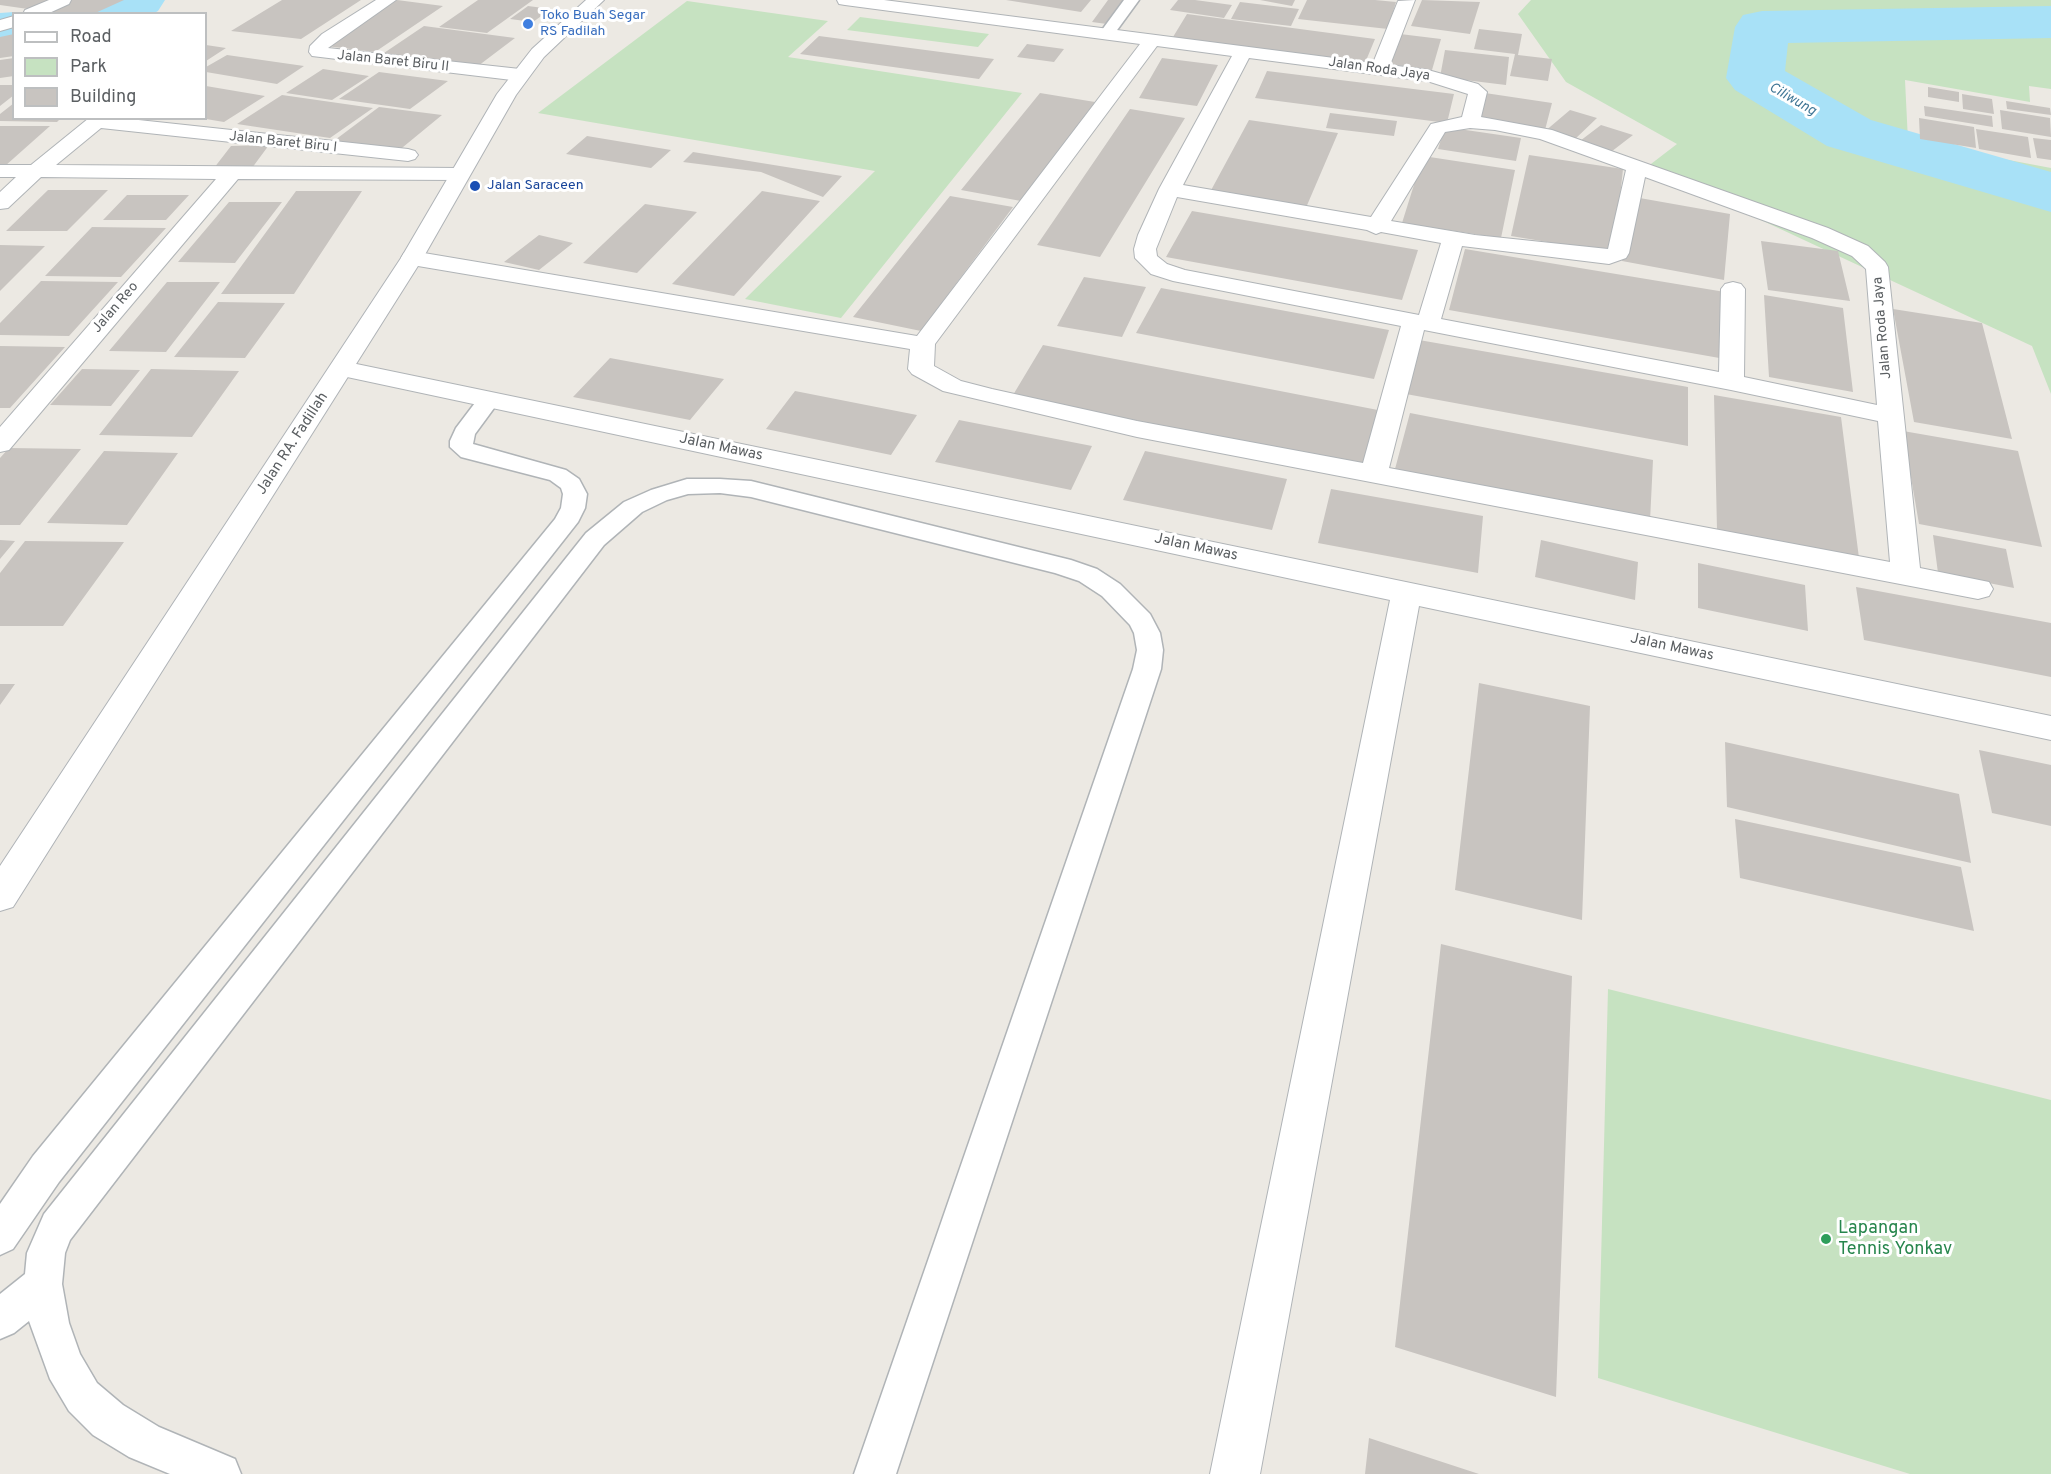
<!DOCTYPE html>
<style>
body{margin:0}
#map{position:relative;width:2051px;height:1474px;overflow:hidden;background:#ece9e3;font-family:Overpass,sans-serif}
canvas{display:block}
.legend{position:absolute;left:12px;top:12px;width:195px;height:108px;box-sizing:border-box;background:#fff;border:2px solid #bdbfc0;margin:0;padding:8px 10px;list-style:none;font-size:18px;color:#5b5f62}
.legend li{display:flex;align-items:center;gap:12px;height:30px}
.legend b{width:30px;border:2px solid #bdbfc0}
</style>
<div id="map">
<canvas width="2051" height="1474"></canvas>
<ul class="legend">
<li><b style="height:8px;background:#fff"></b>Road</li>
<li><b style="height:16px;background:#c6e2c1"></b>Park</li>
<li><b style="height:16px;background:#c8c4c0"></b>Building</li>
</ul>
</div>
<script>
const c = document.querySelector('canvas').getContext('2d');
c.lineJoin = 'round';
function paint(path, color) { c.fillStyle = color; c.fill(path, 'evenodd'); }
const toPath = rows => new Path2D(rows.map(r => 'M' + r).join(''));
function stroke(path, color, width, dash) { c.strokeStyle = color; c.lineWidth = width; c.lineCap = dash ? 'butt' : 'round'; c.setLineDash(dash || []); c.stroke(path); }
function write(font, color, halo, rows, align = 'center') {
  c.font = font + ' Overpass,sans-serif'; c.lineWidth = 6; c.setLineDash([]); c.textBaseline = 'middle'; c.strokeStyle = halo; c.fillStyle = color; for (const [text, x, y, turn = 0] of rows) {
    c.save(); c.translate(x, y); c.rotate((+turn || 0) * Math.PI / 180); c.textAlign = isNaN(turn) ? turn : align; if (halo) c.strokeText(text, 0, 0); c.fillText(text, 0, 0); c.restore();
  }
}
paint(toPath([
 [1531,0,2051,0,2051,89,2029,86,2030,102,1905,80,1908,141,2051,168,2051,394,2032,346,1647,167,1677,144,1566,82,1518,14],
 [687,1,828,21,788,57,1022,93,841,318,745,299,875,171,538,113],
 [860,17,989,34,978,47,847,30],
 [1608,989,2051,1100,2051,1474,1910,1474,1598,1378]
]), '#c6e2c1');
paint(toPath([
 [91,0,165,0,158,11,152,14,77,14,84,3,91,0],
 [2051,6,2051,38,1788,43,1785,71,1871,120,2051,172,2051,212,1827,146,1735,90,1726,78,1735,27,1743,15,1762,11,2051,6],
 [14,12,21,14,14,14,14,44,0,45,0,13,14,12]
]), '#a8e1f7');
paint(toPath([
 [0,0,55,0,35,10,0,5],
 [68,0,124,0,93,14,78,12,36,13],
 [282,0,361,0,301,39,231,31],
 [397,0,443,6,375,52,326,46],
 [478,0,533,0,487,33,439,27],
 [1006,0,1091,0,1081,12],
 [1108,0,1124,0,1107,24,1092,22],
 [1178,0,1195,0,1232,5,1224,18,1170,10],
 [1260,0,1295,0,1292,6],
 [1307,0,1375,0,1396,2,1388,29,1298,19],
 [1422,0,1480,2,1470,34,1411,26],
 [1240,2,1299,9,1291,26,1231,19],
 [528,6,551,9,533,22,510,19],
 [1187,14,1375,39,1365,63,1173,37],
 [424,26,515,38,478,66,384,53],
 [1479,29,1522,34,1518,55,1552,59,1548,81,1510,76,1515,54,1474,49],
 [14,34,14,56,0,58,0,37],
 [1400,34,1441,39,1432,70,1389,64],
 [819,36,994,59,979,79,800,54],
 [1027,44,1064,49,1054,62,1017,57],
 [206,45,226,48,206,61],
 [1445,50,1509,57,1506,85,1440,77],
 [227,55,304,66,277,84,206,72,206,67],
 [14,58,14,76,0,78,0,60],
 [1162,58,1218,65,1197,106,1139,98],
 [323,69,369,76,332,100,286,93],
 [1267,71,1454,94,1447,123,1255,98],
 [379,72,448,81,410,109,339,99],
 [0,85,14,85,14,95,0,106],
 [206,86,265,96,224,122,206,119],
 [1928,87,1959,92,1959,102,1928,97],
 [1040,93,1095,102,1021,201,961,190],
 [1485,93,1552,103,1545,130,1477,119],
 [1962,94,1992,99,1994,114,1963,109],
 [282,95,373,108,330,138,237,124],
 [2006,101,2050,108,2051,115,2007,109],
 [14,103,14,118,61,118,57,122,0,121,0,114],
 [1924,106,1992,116,1993,127,1925,116],
 [379,107,442,115,397,152,331,143],
 [1130,109,1185,118,1100,257,1037,245],
 [1570,110,1597,118,1573,141,1544,132],
 [2000,110,2050,118,2051,137,2002,129],
 [1330,113,1397,121,1394,136,1326,128],
 [1919,118,1974,127,1976,148,1920,139],
 [1249,120,1338,133,1305,210,1209,194],
 [1601,125,1633,135,1607,155,1576,144],
 [0,126,50,126,5,166,0,166],
 [1445,127,1521,138,1516,161,1438,149],
 [1976,129,2028,137,2031,158,1979,149],
 [587,136,671,150,651,168,566,154],
 [2033,138,2051,140,2051,160,2037,158],
 [269,145,252,168,214,168,231,146],
 [693,152,842,176,823,197,761,172,683,162],
 [1529,155,1623,169,1614,253,1511,236],
 [1423,156,1515,170,1501,238,1402,223],
 [48,190,108,190,67,231,6,231],
 [296,191,362,191,294,294,221,294],
 [762,191,820,201,734,296,672,284],
 [127,195,189,195,166,220,103,220],
 [950,196,1013,207,921,331,853,317],
 [1634,197,1730,214,1724,280,1622,261],
 [229,202,282,202,235,263,178,262],
 [645,204,697,212,637,273,583,263],
 [1192,211,1418,250,1402,300,1166,257],
 [92,227,166,228,121,277,45,276],
 [539,235,573,243,539,270,504,262],
 [1761,241,1838,251,1850,301,1768,290],
 [0,245,45,246,0,291],
 [1465,249,1725,292,1725,359,1449,310],
 [1084,277,1146,287,1122,337,1057,326],
 [41,281,118,282,69,336,0,335,0,323],
 [167,282,220,282,166,352,109,351],
 [1161,288,1389,330,1374,379,1136,333],
 [1764,295,1843,308,1853,392,1769,377],
 [218,302,285,303,245,358,174,357],
 [1893,309,1982,323,2012,439,1914,422],
 [1419,340,1688,387,1688,446,1406,394],
 [1043,345,1383,411,1367,468,1013,395],
 [0,346,65,347,10,408,0,408],
 [610,358,724,379,690,420,573,397],
 [82,369,140,370,111,406,50,405],
 [151,369,239,371,192,437,99,435],
 [795,391,917,415,891,455,766,429],
 [1714,395,1841,417,1859,558,1717,530],
 [1410,413,1653,460,1650,521,1395,469],
 [959,420,1092,446,1071,490,935,462],
 [1903,431,2018,451,2042,547,1919,524],
 [9,448,81,449,20,525,0,525,0,458],
 [104,451,178,453,127,525,47,523],
 [1145,451,1287,479,1272,530,1123,500],
 [1331,489,1483,516,1478,573,1318,543],
 [1933,535,2006,549,2014,588,1938,573],
 [0,540,15,541,0,559],
 [1541,540,1638,562,1635,600,1535,577],
 [25,541,124,542,63,626,0,626,0,573],
 [1698,563,1805,585,1808,631,1698,608],
 [1856,587,2051,623,2051,677,1864,640],
 [1479,683,1590,706,1582,920,1455,890],
 [0,684,15,684,0,705],
 [1725,742,1959,794,1971,863,1727,807],
 [1979,750,2051,765,2051,826,1992,813],
 [1735,819,1961,867,1974,931,1740,878],
 [1441,944,1572,976,1556,1397,1395,1347],
 [1369,1438,1479,1474,1365,1474]
]), '#c8c4c0');
const service = toPath([
 [1124,0,1139,0,1112,37,1102,37,1099,34,1124,0],
 [489,393,497,395,500,400,475,434,473,444,566,470,579,479,587,494,585,508,578,522,59,1182,13,1249,0,1255,0,1204,33,1156,555,519,561,508,563,494,561,488,550,480,461,457,450,447,450,441,456,428,481,395,489,393],
 [687,479,720,479,751,481,1071,560,1097,569,1120,584,1150,614,1160,633,1163,650,1161,669,896,1474,854,1474,1133,669,1137,650,1134,633,1130,625,1102,596,1079,581,1055,573,751,497,720,493,688,494,667,500,642,512,604,545,70,1240,65,1253,62,1284,69,1323,80,1354,97,1383,123,1405,159,1427,235,1459,241,1474,170,1474,129,1457,93,1435,69,1411,50,1379,29,1321,14,1333,0,1339,0,1294,25,1274,27,1253,44,1214,586,533,624,502,651,490,687,479]
]);
const minor = toPath([
 [49,0,71,0,69,4,47,14,23,14,25,10,49,0],
 [376,0,396,0,328,48,520,69,527,71,529,75,527,79,520,81,312,56,309,52,310,46,322,34,376,0],
 [837,0,884,0,1373,63,1398,1,1415,0,1390,65,1428,70,1478,84,1487,92,1481,117,1552,130,1828,228,1868,246,1885,262,1888,267,1920,568,1989,582,1993,589,1989,596,1978,599,1137,437,943,391,912,374,908,369,910,349,412,265,404,263,401,258,404,253,412,251,917,336,1140,44,845,5,839,4,837,0],
 [1157,46,1232,56,1159,189,1138,235,1134,249,1135,258,1151,274,1173,281,1401,326,1363,463,1137,421,992,389,961,381,934,366,935,344,1157,46],
 [1249,58,1427,81,1468,94,1462,117,1431,124,1371,217,1183,185,1249,58],
 [1470,128,1495,130,1540,139,1626,170,1608,249,1475,235,1391,221,1445,132,1470,128],
 [1645,177,1812,238,1852,256,1866,269,1877,405,1744,377,1745,289,1741,284,1733,282,1725,284,1721,289,1719,372,1441,319,1462,246,1609,264,1626,258,1629,253,1645,177],
 [1177,197,1367,230,1376,234,1381,232,1441,243,1419,315,1185,270,1167,264,1157,256,1156,249,1177,197],
 [1424,330,1731,390,1878,421,1890,562,1389,468,1424,330],
 [14,16,14,27,0,31,0,20,14,16],
 [89,118,120,118,408,149,415,151,418,155,415,159,408,161,101,128,56,165,460,168,467,170,470,174,467,178,460,180,238,179,9,450,0,452,0,427,216,179,41,177,8,208,0,209,0,192,16,177,0,177,0,165,31,165,89,118],
 [342,361,2051,716,2051,740,1419,606,1260,1474,1210,1474,1390,600,333,374,329,369,333,364,342,361]
]);
const secondary = toPath([
 [586,0,604,0,544,57,516,95,423,258,13,907,0,911,0,866,401,258,497,94,532,49,586,0]
]);
stroke(service, '#b0b4b7', 3);
stroke(minor, '#b0b4b7', 2);
stroke(secondary, '#afb3b7', 2);
paint(service, '#fff');
paint(minor, '#fff');
paint(secondary, '#fff');
for (const [x, y, r, color] of [
 [528,24,6,"#3f7fe0"],
 [475,186,6,"#1a4fb4"],
 [1826,1239,6,"#2e9e5b"]
]) { const dot = new Path2D(); dot.arc(x, y, r, 0, 2 * Math.PI); c.fillStyle = color; c.fill(dot); stroke(dot, '#fff', 2); }
write('14px', '#366cbe', '#fff', [
 ["Toko Buah Segar",540,16],
 ["RS Fadilah",540,32]
], 'left');
write('14px', '#5b5f62', '#fff', [
 ["Jalan Baret Biru II",393,62,6],
 ["Jalan Roda Jaya",1379,70,8],
 ["Jalan Baret Biru I",283,143,6],
 ["Jalan Reo",116,308,-49],
 ["Jalan Roda Jaya",1883,328,-95]
]);
write('italic 14px', '#427897', '#fff', [
 ["Ciliwung",1792,100,30]
]);
write('14px', '#164399', '#fff', [
 ["Jalan Saraceen",487,186]
], 'left');
write('15px', '#5b5f62', '#fff', [
 ["Jalan RA. Fadillah",293,444,-57],
 ["Jalan Mawas",721,448,12],
 ["Jalan Mawas",1196,548,12],
 ["Jalan Mawas",1672,648,12]
]);
write('18px', '#27864d', '#fff', [
 ["Lapangan",1838,1229],
 ["Tennis Yonkav",1838,1250]
], 'left');
</script>
